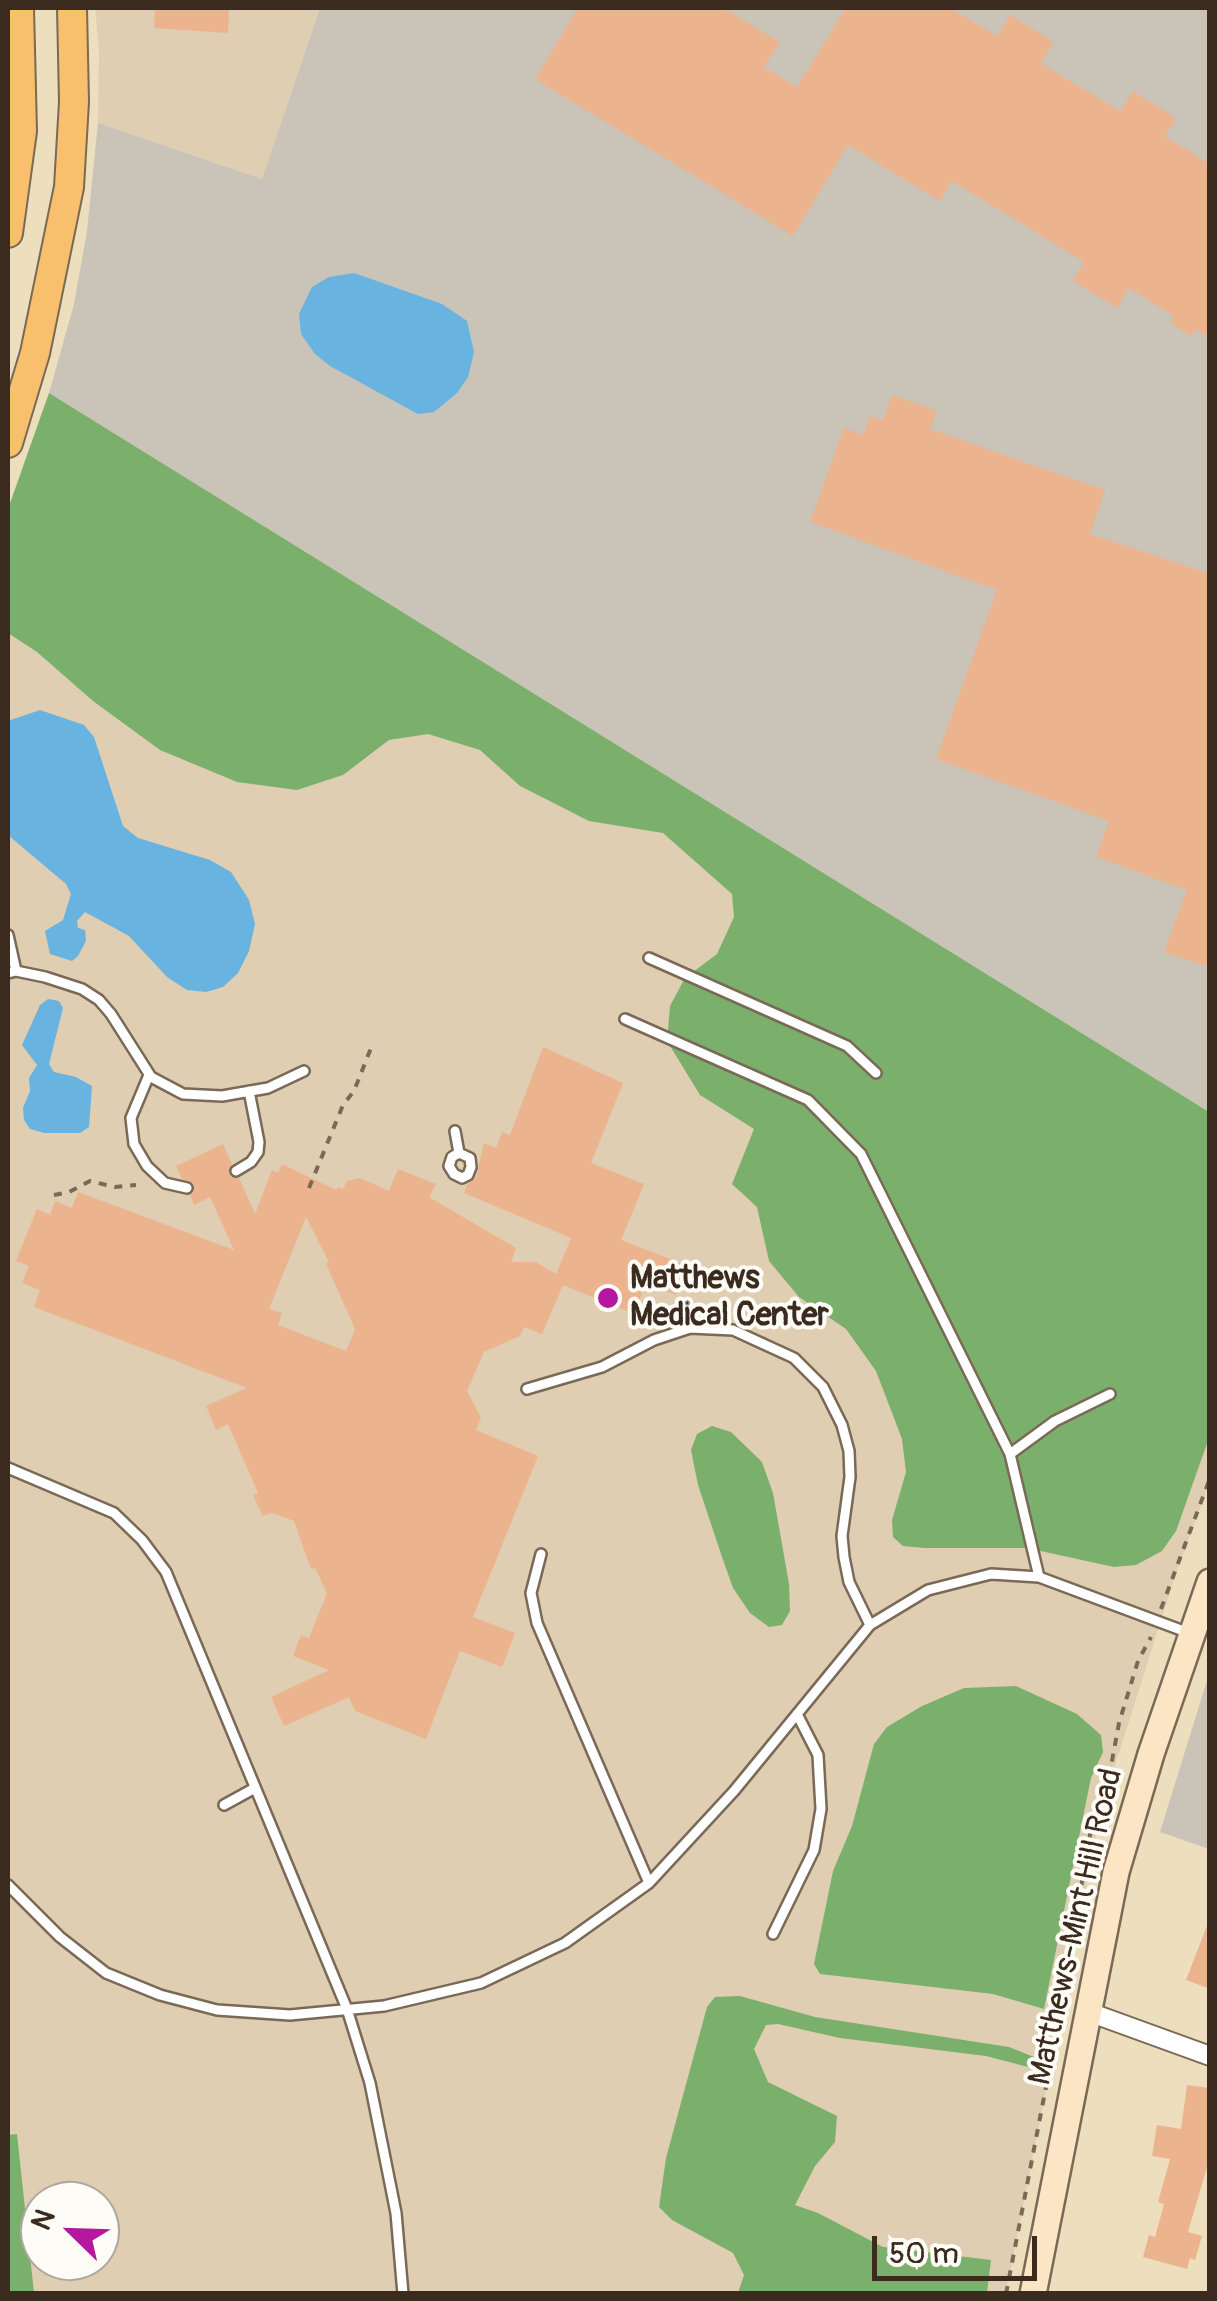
<!DOCTYPE html>
<style>
body{margin:0}
#map{position:relative;width:1217px;height:2301px;overflow:hidden;background:#eddfbe;font-family:Pangolin,sans-serif}
canvas{display:block}
.frame{position:absolute;inset:0;border:10px solid #3b2a1e;pointer-events:none}
.north{position:absolute;left:20px;top:2181px;width:100px;height:100px;box-sizing:border-box;background:#fdfcf7;border:2px solid #afa8a0;border-radius:50%;rotate:293deg;font-size:28px;font-weight:700;line-height:40px;text-align:center;color:#3b2a1e}
.north::after{content:'';display:block;margin:auto;width:35px;height:45px;background:#b5179e;clip-path:polygon(50% 0,100% 100%,50% 72%,0 100%)}
.scale{position:absolute;left:872px;top:2236px;width:165px;height:45px;box-sizing:border-box;border:5px solid #3b2a1e;border-top:0;padding-left:12px;font-size:30px;line-height:35px;white-space:nowrap;color:#3b2a1e;-webkit-text-stroke:8px #fdfcf7;paint-order:stroke}
</style>
<div id="map">
<canvas width="1217" height="2301"></canvas>
<div class="frame"></div>
<div class="north">N</div>
<div class="scale">50 m</div>
</div>
<script>
const c = document.querySelector('canvas').getContext('2d');
c.lineJoin = 'round';
function paint(path, color) { c.fillStyle = color; c.fill(path, 'evenodd'); }
const toPath = rows => new Path2D(rows.map(r => 'M' + r).join(''));
function stroke(path, color, width, dash) { c.strokeStyle = color; c.lineWidth = width; c.lineCap = dash ? 'butt' : 'round'; c.setLineDash(dash || []); c.stroke(path); }
function write(font, color, halo, rows, align = 'center') {
  c.font = font + ' Pangolin,sans-serif'; c.lineWidth = 8; c.setLineDash([]); c.textBaseline = 'middle'; c.strokeStyle = halo; c.fillStyle = color; for (const [text, x, y, turn = 0] of rows) {
    c.save(); c.translate(x, y); c.rotate((+turn || 0) * Math.PI / 180); c.textAlign = isNaN(turn) ? turn : align; if (halo) c.strokeText(text, 0, 0); c.fillText(text, 0, 0); c.restore();
  }
}
paint(toPath([
 [95,8,320,8,262,179,98,123,99,48],
 [49,393,1209,1112,1209,1484,1175,1576,1101,1810,1006,2293,8,2293,8,509],
 [40,2201,100,2201,100,2261,40,2261]
]), '#dfceb1');
paint(toPath([
 [320,8,1209,8,1209,1112,49,393,74,304,87,231,98,123,262,179],
 [1209,1674,1209,1849,1160,1832]
]), '#c9c3b8');
paint(toPath([
 [49,393,1209,1112,1209,1438,1176,1531,1162,1551,1136,1565,1114,1567,1027,1548,924,1548,903,1546,893,1537,892,1520,906,1472,902,1439,876,1371,846,1329,799,1297,769,1261,757,1207,732,1184,754,1129,700,1095,667,1041,670,1006,685,978,717,954,734,917,732,894,663,833,589,821,520,786,480,750,428,734,389,740,343,775,297,790,237,782,160,750,93,701,37,652,8,633,8,509],
 [712,1426,731,1432,762,1462,773,1493,789,1584,790,1611,782,1625,769,1627,750,1613,733,1588,722,1557,698,1485,691,1450,697,1434],
 [1016,1686,1077,1714,1101,1735,1103,1752,1091,1778,1044,2009,993,1994,820,1974,814,1964,833,1871,852,1826,874,1744,887,1727,922,1706,964,1688],
 [740,1996,815,2017,1009,2047,1034,2057,1032,2068,986,2056,840,2038,778,2024,766,2025,754,2049,768,2082,837,2116,835,2142,815,2166,795,2205,818,2213,883,2247,991,2260,987,2293,738,2293,744,2275,733,2253,672,2220,659,2207,666,2158,707,2007,715,1997],
 [17,2134,34,2293,9,2293,8,2135]
]), '#7bb06c');
paint(toPath([
 [354,273,442,304,467,321,474,352,468,377,457,393,434,412,418,414,330,366,315,354,301,334,299,314,312,287,329,277],
 [40,710,84,725,94,737,123,826,138,838,210,860,231,872,249,900,255,924,249,951,238,973,223,987,206,992,187,990,167,977,129,936,85,912,77,921,78,928,85,930,86,941,78,956,72,961,50,954,45,931,63,920,71,894,66,884,8,835,8,721],
 [48,999,59,1001,63,1008,49,1064,54,1072,76,1077,92,1086,89,1127,80,1133,44,1133,30,1129,24,1120,23,1108,30,1091,29,1078,37,1065,22,1045,40,1005]
]), '#69b3e1');
paint(toPath([
 [155,8,229,8,228,33,154,28],
 [578,8,723,8,780,42,764,67,797,87,846,8,950,8,997,36,1010,15,1054,42,1041,63,1120,111,1133,91,1176,118,1165,136,1210,164,1210,338,1195,329,1191,336,1170,323,1174,316,1129,288,1117,308,1073,281,1084,262,952,181,940,201,848,145,793,236,535,79],
 [892,395,937,411,930,429,1105,490,1090,534,1210,574,1210,968,1164,952,1187,890,1096,857,1109,821,936,759,997,590,810,522,844,428,863,435,870,416,883,420],
 [543,1047,623,1083,591,1163,644,1184,621,1240,688,1266,676,1295,646,1283,634,1314,563,1285,542,1334,524,1327,520,1336,484,1352,467,1391,481,1418,476,1430,538,1456,473,1617,515,1633,502,1667,460,1651,426,1739,355,1711,349,1697,284,1726,271,1697,329,1670,293,1656,301,1635,309,1638,327,1593,315,1568,311,1569,294,1521,272,1513,263,1516,253,1495,258,1493,228,1424,216,1430,206,1406,247,1388,34,1307,40,1290,22,1283,29,1266,16,1261,21,1248,37,1209,50,1215,55,1201,72,1208,78,1192,234,1250,210,1197,194,1205,190,1195,194,1185,182,1179,176,1166,223,1144,232,1164,229,1174,239,1178,255,1214,272,1170,278,1173,282,1164,336,1190,338,1187,343,1189,347,1181,360,1178,389,1191,398,1169,436,1184,429,1197,516,1248,511,1262,536,1262,556,1274,571,1238,464,1193,467,1185,476,1178,484,1143,496,1148,502,1132,510,1135],
 [306,1217,329,1262,326,1264,355,1329,346,1351,278,1325,282,1313,269,1309],
 [1208,1923,1210,1923,1210,1989,1186,1980],
 [1187,2085,1210,2088,1210,2157,1188,2232,1202,2236,1195,2260,1190,2258,1187,2269,1143,2257,1149,2235,1155,2237,1164,2204,1158,2202,1170,2159,1152,2156,1157,2125,1181,2129]
]), '#ebb48f');
const service = toPath([
 [8,935,16,971],
 [649,958,847,1046,876,1073],
 [8,973,16,971,45,977,82,989,99,1000,111,1014,151,1077,183,1094,222,1096,268,1088,304,1071],
 [625,1019,808,1100,861,1154,1010,1454,1039,1577],
 [149,1075,131,1118,134,1144,147,1166,165,1183,187,1188],
 [455,1131,459,1153,452,1157,449,1166,454,1174,462,1178,468,1175,471,1167,470,1158,459,1153],
 [236,1171,251,1162,258,1152,259,1142,249,1091],
 [527,1389,602,1367,654,1340,690,1328,733,1330,794,1358,823,1387,842,1425,849,1451,850,1477,842,1536,844,1557,849,1582,870,1625],
 [1010,1454,1055,1421,1110,1394],
 [8,1468,114,1513,142,1540,166,1572,347,2009,370,2083,396,2213,403,2294],
 [541,1554,531,1593,537,1623,649,1883],
 [224,1805,255,1788],
 [8,1885,60,1937,106,1973,160,1995,217,2010,290,2015,384,2006,481,1983,565,1943,649,1883,734,1791,870,1625,928,1590,991,1574,1039,1577,1189,1633],
 [773,1934,814,1850,821,1809,818,1755,797,1714]
]);
const minor = toPath([
 [1086,2011,1210,2056]
]);
const secondary = toPath([
 [1033,2294,1116,1872,1151,1754,1210,1582]
]);
const primary = toPath([
 [8,233,22,131,19,8],
 [8,443,35,353,69,187,74,102,72,8]
]);
stroke(service, '#796956', 14);
stroke(minor, '#796956', 22);
stroke(secondary, '#796956', 30);
stroke(primary, '#796956', 32);
stroke(toPath([
 [309,1188,343,1105,354,1091,371,1048],
 [54,1195,69,1192,90,1181,115,1187,136,1185],
 [1161,1609,1210,1478],
 [1006,2294,1051,2061,1095,1806,1109,1777,1119,1723,1138,1661,1151,1637]
]), '#796956', 4, [8, 8]);
stroke(service, '#fff', 9);
stroke(minor, '#fff', 18);
stroke(secondary, '#fce5c4', 25);
stroke(primary, '#f8bf6c', 28);
for (const [x, y, r, color] of [
 [608,1298,12,"#b5179e"]
]) { const dot = new Path2D(); dot.arc(x, y, r, 0, 2 * Math.PI); c.fillStyle = color; c.fill(dot); stroke(dot, '#fdfcf7', 4); }
write('bold 32px', '#3b2a1e', '#fdfcf7', [
 ["Matthews",630,1280],
 ["Medical Center",630,1317]
], 'left');
write('32px', '#3b2a1e', '#fdfcf7', [
 ["Matthews-Mint Hill Road",1077,1927,-77]
]);
</script>
